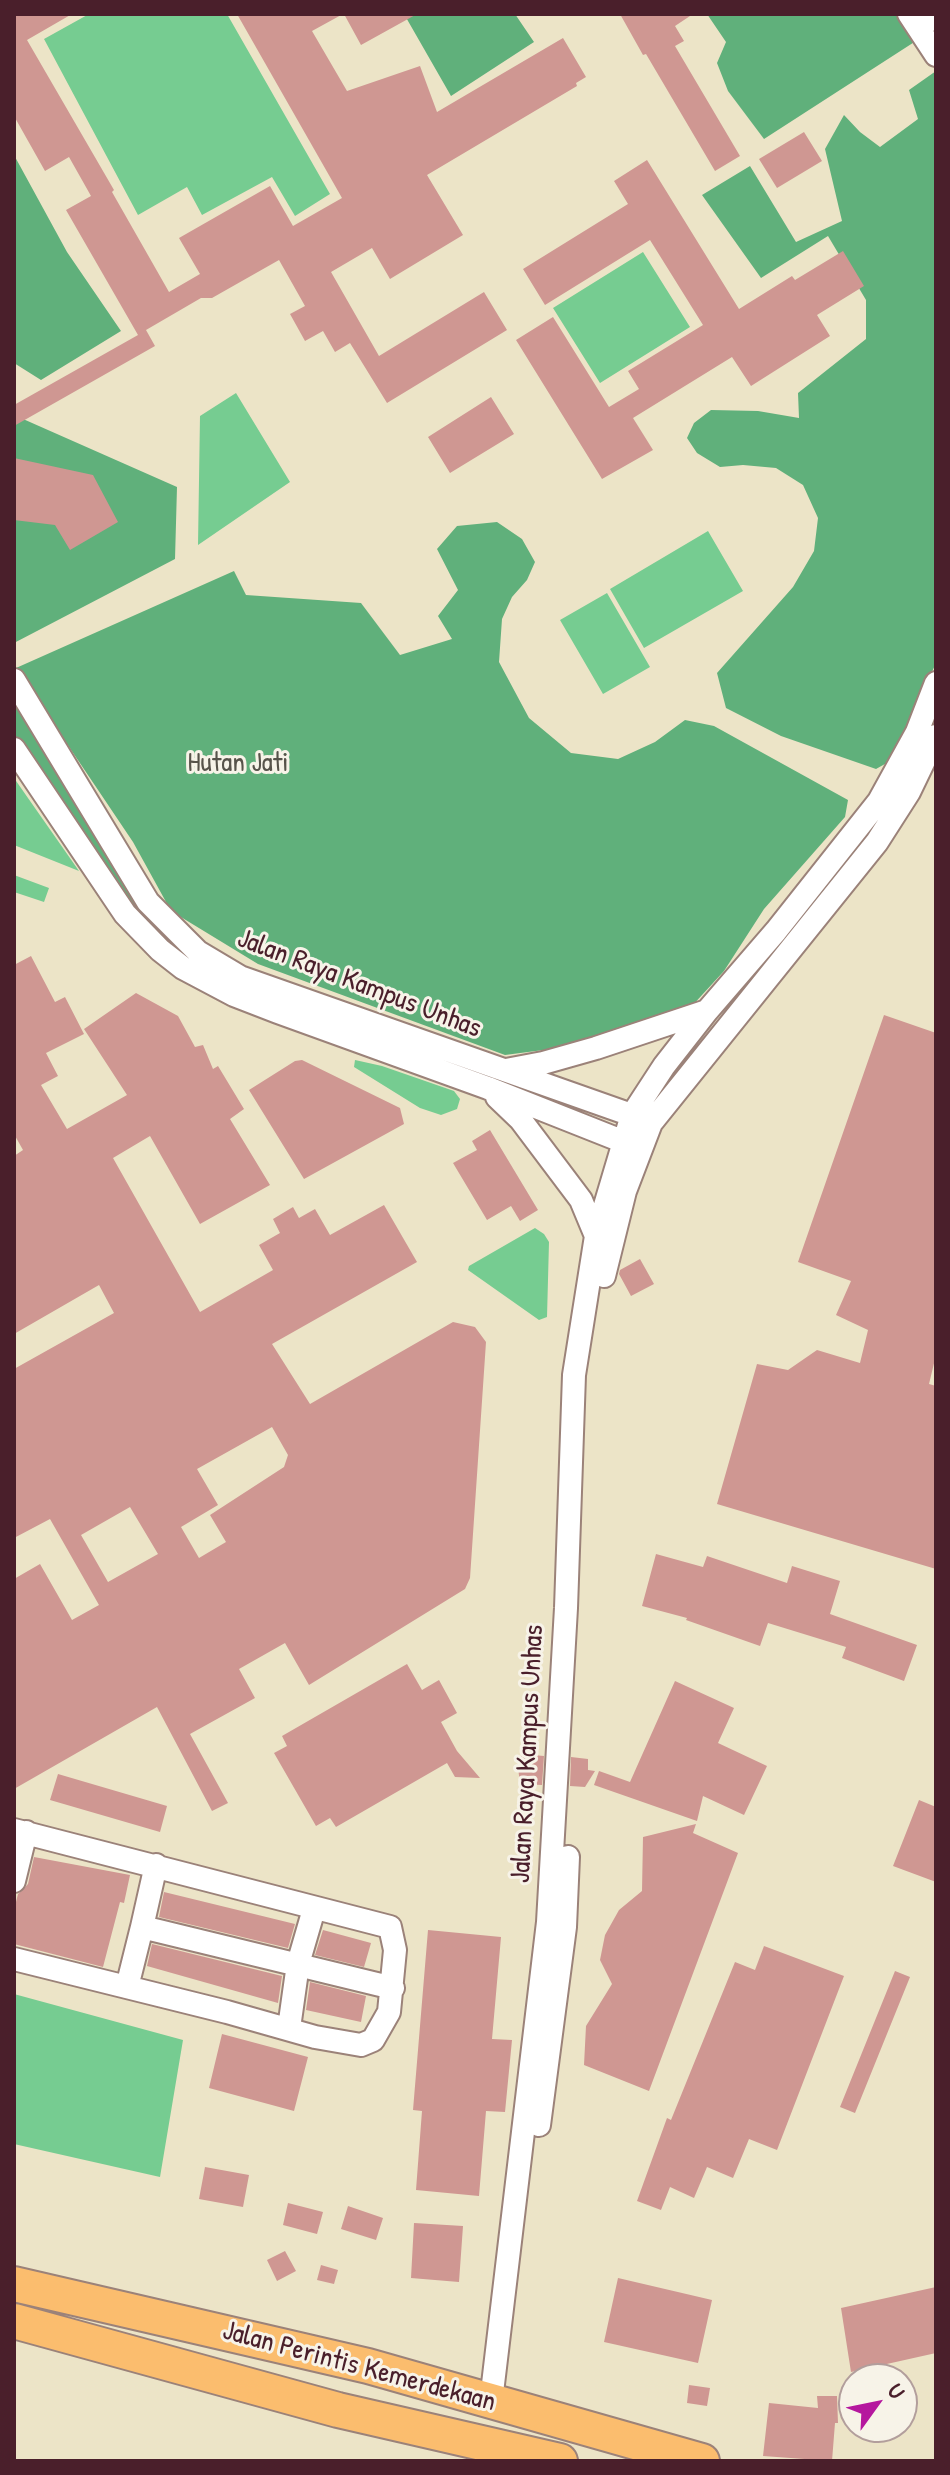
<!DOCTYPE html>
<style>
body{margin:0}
#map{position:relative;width:950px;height:2475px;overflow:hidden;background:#ece4c7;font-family:"Patrick Hand",sans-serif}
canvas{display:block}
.frame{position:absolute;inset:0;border:16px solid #4a1f2b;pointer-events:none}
.north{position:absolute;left:838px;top:2363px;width:80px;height:80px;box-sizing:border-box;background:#f7f3e8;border:2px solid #b29e9c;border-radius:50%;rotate:57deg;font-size:22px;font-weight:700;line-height:32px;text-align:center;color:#4a1f2b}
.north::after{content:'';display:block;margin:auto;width:28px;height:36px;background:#b5179e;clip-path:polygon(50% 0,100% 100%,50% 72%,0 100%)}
</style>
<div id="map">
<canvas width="950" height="2475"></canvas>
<div class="frame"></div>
<div class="north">U</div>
</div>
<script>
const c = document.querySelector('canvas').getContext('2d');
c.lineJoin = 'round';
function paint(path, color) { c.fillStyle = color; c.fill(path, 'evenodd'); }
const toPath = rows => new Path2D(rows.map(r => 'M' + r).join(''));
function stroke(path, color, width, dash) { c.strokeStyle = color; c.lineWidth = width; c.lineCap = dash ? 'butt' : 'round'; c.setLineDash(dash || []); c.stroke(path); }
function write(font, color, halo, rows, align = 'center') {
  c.font = font + ' "Patrick Hand",sans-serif'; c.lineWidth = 6; c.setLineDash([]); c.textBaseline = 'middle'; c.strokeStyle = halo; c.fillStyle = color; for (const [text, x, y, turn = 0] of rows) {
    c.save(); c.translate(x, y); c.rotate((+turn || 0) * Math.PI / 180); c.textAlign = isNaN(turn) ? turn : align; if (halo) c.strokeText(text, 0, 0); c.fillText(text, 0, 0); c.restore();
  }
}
paint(toPath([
 [89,14,227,14,330,194,295,216,272,177,202,215,187,187,138,215,44,39],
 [643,252,690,327,600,383,553,308],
 [236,393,290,482,198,545,200,416],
 [708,531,743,591,644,648,610,589],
 [607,593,650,667,603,694,560,620],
 [14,778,79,871,14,845],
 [14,875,49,888,44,902,14,892],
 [355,1060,382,1066,454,1091,460,1099,457,1109,441,1115,420,1108,354,1067],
 [535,1228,544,1234,549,1242,547,1317,539,1320,468,1270,469,1266],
 [14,1994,183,2040,160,2177,14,2144]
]), '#76cc91');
paint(toPath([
 [404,14,515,14,534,42,451,96],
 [707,14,901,14,919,39,764,139,728,91,717,63,726,42],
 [936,71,936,663,892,760,876,769,781,736,726,708,717,673,793,587,814,551,818,518,803,485,776,468,743,465,720,467,697,453,687,438,694,423,711,410,758,411,799,418,798,393,866,339,866,300,828,236,761,278,702,195,750,166,796,242,842,221,825,149,844,115,860,132,880,147,918,119,909,90],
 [14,155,67,252,121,331,41,380,14,363],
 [14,415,177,487,175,559,14,643],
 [497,522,522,539,535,562,527,580,512,597,502,619,499,662,529,718,571,753,618,759,655,742,685,720,714,726,848,800,845,817,764,909,724,971,691,1007,617,1028,574,1046,505,1055,258,964,171,911,133,842,16,668,234,571,246,595,361,603,400,655,452,639,438,616,458,590,437,549,457,526],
 [14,691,178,940,173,947,148,930,64,813,14,736]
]), '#60b07b');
paint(toPath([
 [14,14,72,14,27,40,114,190,112,192,169,292,200,274,179,238,270,186,293,226,342,198,237,14,343,14,312,31,347,91,420,66,437,112,563,38,586,77,576,83,577,86,427,175,463,235,390,279,372,248,331,272,379,356,484,292,507,330,387,403,350,343,335,352,323,331,305,341,290,314,305,306,279,260,212,298,201,298,146,330,155,346,14,426,14,405,138,335,66,210,91,196,69,157,45,171,14,116],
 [344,14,417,14,361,45],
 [620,14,693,14,675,26,684,41,675,46,740,156,715,171,646,54,643,55],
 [804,132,822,161,777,188,759,159],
 [647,160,739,309,792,276,795,280,843,251,864,286,817,315,830,336,751,386,732,357,633,418,653,450,602,479,516,340,553,317,609,407,639,389,628,371,703,325,650,240,545,305,523,269,628,204,614,181],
 [491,397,514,434,450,473,428,437],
 [14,458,93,475,118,522,70,550,55,525,14,520],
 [31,956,55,1002,65,997,84,1034,46,1053,58,1076,41,1085,67,1129,127,1095,84,1029,136,993,178,1016,195,1047,203,1045,213,1069,218,1066,244,1109,230,1119,270,1185,200,1224,150,1136,113,1158,200,1312,273,1270,259,1245,280,1233,273,1219,293,1207,299,1218,315,1209,330,1235,384,1205,417,1262,272,1344,310,1404,453,1322,475,1327,486,1342,470,1578,465,1589,309,1685,285,1643,239,1669,255,1698,190,1734,228,1803,212,1811,157,1707,14,1789,14,1579,40,1564,72,1620,99,1605,50,1519,14,1538,14,1369,114,1313,99,1285,14,1334,14,1156,23,1150,14,1134,14,965],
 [272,1427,288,1455,284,1467,210,1515,226,1542,199,1558,181,1527,218,1505,197,1469],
 [130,1507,158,1554,108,1582,81,1535],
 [884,1015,936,1033,936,1355,929,1384,936,1386,936,1569,717,1504,757,1364,788,1370,817,1350,860,1363,868,1330,836,1315,851,1281,798,1262],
 [302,1060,400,1108,404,1124,304,1179,249,1090,295,1061],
 [490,1130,538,1210,520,1221,511,1206,487,1220,453,1163,477,1150,472,1141],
 [640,1259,654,1284,631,1296,619,1274,620,1270],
 [656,1554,703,1567,707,1556,787,1583,792,1566,840,1581,830,1614,917,1645,904,1681,842,1658,846,1647,768,1623,760,1646,686,1620,687,1618,642,1606],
 [407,1664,422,1690,439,1680,457,1713,441,1722,457,1751,480,1778,455,1777,447,1763,336,1827,330,1818,316,1826,274,1753,287,1746,282,1736],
 [675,1681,734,1708,718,1743,767,1766,744,1815,703,1796,697,1821,594,1785,599,1771,630,1782],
 [521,1754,544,1756,542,1785,520,1784,518,1767,521,1767],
 [571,1757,588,1759,588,1770,595,1771,585,1787,570,1786],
 [58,1774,167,1806,160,1832,50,1800],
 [919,1800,936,1807,936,1882,893,1866],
 [696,1824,693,1833,738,1853,649,2091,584,2065,586,2026,612,1984,600,1960,605,1935,619,1910,642,1891,643,1837],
 [34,1857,130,1875,124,1903,120,1902,103,1967,14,1944,14,1910,18,1894,28,1884],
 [164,1892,295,1924,288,1948,159,1917],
 [323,1930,371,1943,364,1967,315,1955],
 [428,1930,501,1937,492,2039,512,2040,505,2112,486,2111,479,2196,416,2190,422,2111,413,2110],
 [152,1944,282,1976,278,2003,147,1966],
 [764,1946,844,1976,777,2150,749,2139,733,2178,707,2167,694,2198,670,2187,661,2210,637,2201,667,2118,671,2120,735,1962,755,1970],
 [895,1971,910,1977,855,2113,840,2107],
 [310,1982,366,1996,361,2022,306,2010],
 [222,2034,308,2057,294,2111,209,2088],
 [205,2167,249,2175,243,2207,199,2199],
 [288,2203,323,2212,317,2234,283,2225],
 [348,2206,383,2218,376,2240,341,2229],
 [414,2223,463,2226,459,2282,411,2278],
 [285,2251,296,2271,277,2281,267,2260],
 [321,2265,338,2270,334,2284,317,2280],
 [618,2278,712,2300,698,2363,604,2342],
 [936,2287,936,2353,851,2372,841,2308],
 [689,2385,710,2388,707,2406,687,2403],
 [817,2396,837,2396,838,2423,835,2423,832,2461,763,2456,769,2403,818,2408]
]), '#cf9792');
const minor = toPath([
 [909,14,936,55],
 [932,14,936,20],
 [14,680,148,902,198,952,240,977,643,1119],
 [14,749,125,914,160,950,183,968,234,995,278,1012,488,1088,637,1147],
 [506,1070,543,1063,596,1048,707,1011],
 [497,1097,520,1119,581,1200,596,1236],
 [604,1276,625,1191,651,1123,877,842,909,792,936,736],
 [14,1830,390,1927,395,1950,389,2012,373,2040,361,2045,315,2037,227,2012,14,1959],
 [156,1865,142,1927,393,1988],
 [14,1881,26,1832],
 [127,1987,142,1927],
 [289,2028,298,1964,314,1909],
 [539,2125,565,1927,568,1857],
 [491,2401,548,1922,566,1608,574,1375,596,1236,632,1115,664,1066,707,1011,776,931,879,801,917,732,936,683]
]);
const highway = toPath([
 [14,2284,368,2366,702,2461],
 [14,2321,338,2410,560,2461]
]);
stroke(minor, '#9b8279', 26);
stroke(highway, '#9b8279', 38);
stroke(minor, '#fff', 22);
stroke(highway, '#fbbd6e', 34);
write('28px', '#57534a', '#f7f3e8', [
 ["Hutan Jati",238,764]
]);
write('28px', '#4a1f2b', '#f7f3e8', [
 ["Jalan Raya Kampus Unhas",359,984,21],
 ["Jalan Raya Kampus Unhas",528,1754,-87],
 ["Jalan Perintis Kemerdekaan",359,2367,15]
]);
</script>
